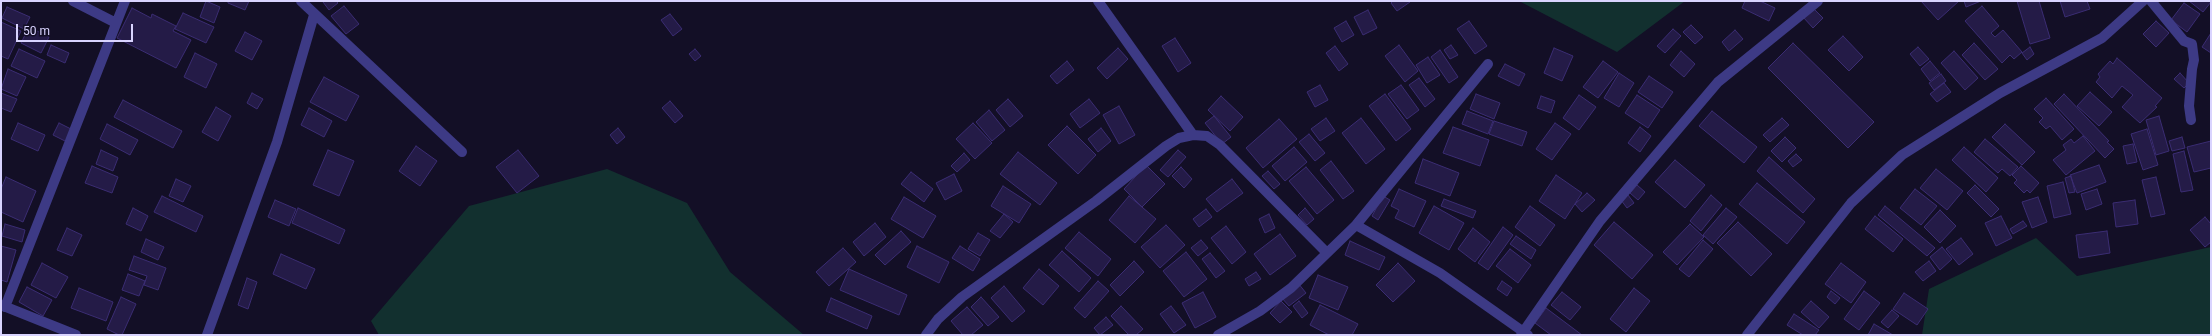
<!DOCTYPE html>
<style>
body{margin:0}
#map{position:relative;width:2212px;height:336px;overflow:hidden;background:#130f26;font-family:Roboto,sans-serif}
canvas{display:block}
.frame{position:absolute;inset:0;border:2px solid #d9d4ff;pointer-events:none}
.scale{position:absolute;left:16px;top:24px;width:117px;height:18px;box-sizing:border-box;border:2px solid #d9d4ff;border-top:0;padding-left:5px;font-size:12px;line-height:14px;white-space:nowrap;color:#d9d4ff;-webkit-text-stroke:3px #130f26;paint-order:stroke}
</style>
<div id="map">
<canvas width="2212" height="336"></canvas>
<div class="frame"></div>
<div class="scale">50 m</div>
</div>
<script>
const c = document.querySelector('canvas').getContext('2d');
c.lineJoin = 'round';
function paint(path, color) { c.fillStyle = color; c.fill(path, 'evenodd'); }
const toPath = rows => new Path2D(rows.map(r => 'M' + r).join(''));
function stroke(path, color, width, dash) { c.strokeStyle = color; c.lineWidth = width; c.lineCap = dash ? 'butt' : 'round'; c.setLineDash(dash || []); c.stroke(path); }
paint(toPath([
 [1519,1,1685,1,1617,52],
 [607,169,687,203,730,272,804,335,379,335,371,321,469,206],
 [2036,238,2077,276,2211,247,2211,335,1922,335,1929,289]
]), '#12302f');
const building = toPath([
 [206,1,220,7,214,23,200,17,206,1],
 [228,1,249,1,245,10,228,3,228,1],
 [324,1,336,1,338,3,329,10,323,2,324,1],
 [1393,1,1409,1,1410,2,1397,11,1391,3,1393,1],
 [1745,1,1760,1,1775,8,1769,21,1742,8,1745,1],
 [1921,1,1959,1,1938,20,1921,1],
 [1964,1,1981,1,1966,7,1964,1],
 [2017,1,2039,1,2050,38,2030,44,2017,1],
 [2060,1,2087,1,2090,9,2065,17,2060,1],
 [2189,1,2211,1,2211,2,2203,12,2189,1],
 [2184,3,2200,14,2187,32,2171,20,2184,3],
 [344,6,359,24,346,34,331,16,344,6],
 [1982,6,1999,26,1991,33,1995,37,2003,30,2022,52,2014,59,2010,55,2002,63,1965,21,1982,6],
 [7,7,30,17,24,29,2,18,7,7],
 [132,8,151,18,152,14,176,26,173,31,191,40,176,68,117,38,132,8],
 [1813,8,1823,18,1813,28,1803,17,1813,8],
 [1368,10,1377,28,1363,35,1354,17,1368,10],
 [183,13,214,27,206,43,175,29,183,13],
 [670,14,682,29,673,36,661,20,670,14],
 [1346,21,1354,35,1342,42,1334,28,1346,21],
 [1469,21,1487,46,1475,54,1457,29,1469,21],
 [2156,21,2169,33,2156,47,2143,34,2156,21],
 [1,22,21,31,8,59,1,56,1,22],
 [1691,25,1703,37,1695,44,1683,32,1691,25],
 [29,27,49,37,41,53,21,43,29,27],
 [1673,29,1681,36,1665,53,1657,46,1673,29],
 [1735,30,1743,39,1729,51,1722,42,1735,30],
 [245,32,262,41,252,60,235,51,245,32],
 [2211,33,2211,53,2202,47,2211,33],
 [1843,36,1863,57,1849,71,1828,50,1843,36],
 [1175,38,1191,63,1178,72,1162,46,1175,38],
 [1793,43,1874,122,1848,148,1768,68,1793,43],
 [1974,43,1998,69,1985,80,1962,55,1974,43],
 [51,45,69,53,65,63,47,55,51,45],
 [1399,45,1418,71,1405,82,1385,56,1399,45],
 [1451,45,1458,55,1450,59,1444,50,1451,45],
 [1335,46,1348,64,1339,71,1326,53,1335,46],
 [1918,47,1929,59,1920,66,1910,54,1918,47],
 [2030,47,2034,54,2027,60,2022,53,2030,47],
 [1118,48,1128,59,1107,79,1097,68,1118,48],
 [1554,48,1573,56,1562,81,1544,73,1554,48],
 [19,49,45,61,37,78,11,66,19,49],
 [695,49,701,56,695,61,689,54,695,49],
 [1440,50,1458,77,1449,83,1431,57,1440,50],
 [1681,51,1695,64,1684,77,1670,65,1681,51],
 [1954,51,1978,78,1965,90,1941,63,1954,51],
 [195,53,217,64,206,88,184,77,195,53],
 [1428,57,1440,75,1427,83,1416,65,1428,57],
 [2117,58,2162,98,2155,106,2157,107,2140,123,2122,107,2133,95,2122,86,2112,98,2096,82,2100,77,2098,74,2110,61,2113,64,2117,58],
 [1067,61,1074,70,1057,84,1050,76,1067,61],
 [1603,61,1618,72,1598,98,1583,87,1603,61],
 [1930,61,1940,73,1930,81,1921,69,1930,61],
 [1505,64,1525,74,1519,86,1498,76,1505,64],
 [8,69,26,77,17,96,1,89,8,69],
 [1619,73,1634,83,1619,107,1604,98,1619,73],
 [2180,73,2189,83,2184,88,2174,79,2180,73],
 [1941,74,1946,81,1934,90,1929,83,1941,74],
 [1649,76,1673,92,1662,108,1638,92,1649,76],
 [324,77,359,96,346,121,310,102,324,77],
 [1419,78,1435,99,1425,107,1409,85,1419,78],
 [1944,83,1951,92,1937,102,1930,94,1944,83],
 [1320,85,1328,100,1315,107,1307,92,1320,85],
 [1401,85,1419,110,1407,119,1388,94,1401,85],
 [2090,92,2112,112,2099,126,2077,106,2090,92],
 [1,93,17,99,11,112,1,108,1,93],
 [252,93,263,99,257,109,247,103,252,93],
 [1385,94,1411,129,1396,141,1369,106,1385,94],
 [1476,94,1500,103,1494,119,1470,109,1476,94],
 [2064,94,2109,141,2107,142,2114,149,2105,158,2054,104,2064,94],
 [1579,95,1596,107,1579,130,1563,118,1579,95],
 [1637,95,1660,110,1648,128,1625,113,1637,95],
 [1221,96,1243,117,1230,131,1208,110,1221,96],
 [1541,96,1555,101,1551,113,1537,108,1541,96],
 [2046,98,2074,129,2062,140,2050,126,2046,129,2039,122,2043,118,2034,109,2046,98],
 [1008,99,1023,116,1010,127,996,110,1008,99],
 [1089,99,1100,113,1080,128,1070,114,1089,99],
 [123,100,182,131,173,148,114,117,123,100],
 [670,101,683,116,675,123,662,108,670,101],
 [1119,106,1135,135,1119,144,1103,115,1119,106],
 [216,107,231,116,218,141,202,132,216,107],
 [309,108,332,121,324,137,301,125,309,108],
 [989,110,1005,130,992,141,976,122,989,110],
 [1467,111,1493,121,1488,134,1462,124,1467,111],
 [1712,111,1757,147,1744,163,1699,126,1712,111],
 [1214,116,1231,137,1222,144,1205,123,1214,116],
 [2159,116,2169,151,2156,155,2146,120,2159,116],
 [1326,118,1335,131,1320,141,1311,129,1326,118],
 [1361,118,1385,149,1366,164,1342,133,1361,118],
 [1782,118,1789,125,1770,142,1763,135,1782,118],
 [1279,119,1297,139,1263,168,1246,148,1279,119],
 [1494,121,1527,132,1522,146,1489,134,1494,121],
 [18,123,45,135,38,151,11,139,18,123],
 [59,123,73,130,67,142,53,135,59,123],
 [973,123,992,143,975,159,956,139,973,123],
 [1555,123,1571,134,1552,160,1536,149,1555,123],
 [107,124,138,140,130,155,100,139,107,124],
 [2005,124,2035,152,2022,165,1992,137,2005,124],
 [1067,126,1096,155,1078,174,1048,145,1067,126],
 [1453,127,1489,140,1480,166,1443,153,1453,127],
 [1640,127,1651,136,1640,152,1628,143,1640,127],
 [618,128,625,137,617,144,610,135,618,128],
 [1101,128,1111,141,1098,152,1088,139,1101,128],
 [2147,129,2158,165,2143,170,2131,134,2147,129],
 [1309,134,1325,153,1315,161,1299,142,1309,134],
 [2083,136,2095,151,2066,175,2053,160,2066,150,2063,145,2071,139,2074,143,2083,136],
 [1785,137,1796,148,1782,162,1771,151,1785,137],
 [2182,137,2185,148,2172,151,2169,141,2182,137],
 [1985,139,2018,167,2010,176,2002,169,1998,173,1974,152,1985,139],
 [2211,141,2211,168,2194,172,2187,147,2211,141],
 [2133,144,2137,162,2127,164,2123,146,2133,144],
 [416,146,437,161,420,186,399,171,416,146],
 [1294,147,1307,162,1285,181,1272,166,1294,147],
 [1964,147,1998,178,1986,192,1952,160,1964,147],
 [101,150,118,158,113,171,96,164,101,150],
 [328,150,354,161,339,196,313,185,328,150],
 [518,150,539,176,517,193,496,167,518,150],
 [1178,150,1186,157,1168,177,1160,170,1178,150],
 [2184,151,2193,190,2181,192,2173,154,2184,151],
 [1018,152,1057,183,1040,205,1000,174,1018,152],
 [964,153,970,160,957,172,951,166,964,153],
 [1796,154,1802,160,1793,167,1788,161,1796,154],
 [1769,157,1815,199,1803,213,1757,171,1769,157],
 [1423,159,1459,173,1450,196,1415,183,1423,159],
 [1675,160,1705,185,1685,208,1655,182,1675,160],
 [1331,161,1354,191,1343,199,1320,170,1331,161],
 [1146,165,1165,184,1142,207,1124,189,1146,165],
 [2099,165,2106,182,2077,193,2070,175,2099,165],
 [92,166,118,177,112,193,85,183,92,166],
 [2021,166,2039,183,2030,193,2027,190,2024,193,2014,183,2017,180,2012,175,2021,166],
 [1181,167,1192,179,1184,188,1172,176,1181,167],
 [1306,167,1334,200,1317,214,1289,181,1306,167],
 [1936,169,1963,191,1947,210,1920,188,1936,169],
 [1268,171,1280,184,1274,189,1262,176,1268,171],
 [911,172,933,189,924,202,901,184,911,172],
 [954,174,962,191,945,200,936,183,954,174],
 [1556,175,1582,193,1565,219,1539,201,1556,175],
 [2071,176,2075,192,2069,193,2065,178,2071,176],
 [6,177,36,191,23,222,1,212,1,189,6,177],
 [2156,177,2165,214,2151,217,2142,180,2156,177],
 [176,179,191,186,183,202,169,196,176,179],
 [1232,179,1243,193,1217,212,1206,199,1232,179],
 [2063,182,2071,214,2054,218,2047,186,2063,182],
 [1757,183,1805,222,1787,244,1739,204,1757,183],
 [1637,185,1645,192,1638,200,1630,193,1637,185],
 [1975,185,1999,209,1991,217,1967,193,1975,185],
 [1003,186,1031,204,1019,223,991,206,1003,186],
 [1399,189,1426,201,1414,227,1395,218,1399,210,1391,206,1399,189],
 [1915,189,1937,206,1921,225,1900,208,1915,189],
 [2097,189,2102,204,2086,210,2081,194,2097,189],
 [1587,193,1595,200,1582,212,1575,204,1587,193],
 [1628,195,1634,203,1627,208,1621,200,1628,195],
 [1711,195,1722,205,1701,231,1690,221,1711,195],
 [162,196,203,216,196,232,154,212,162,196],
 [1129,196,1156,219,1135,243,1109,220,1129,196],
 [1383,196,1390,200,1378,220,1372,216,1383,196],
 [904,197,936,216,923,238,891,219,904,197],
 [2038,197,2047,222,2032,228,2022,202,2038,197],
 [1444,199,1476,211,1473,218,1441,206,1444,199],
 [275,200,296,209,289,226,268,217,275,200],
 [2135,200,2138,224,2116,227,2113,203,2135,200],
 [1434,206,1464,223,1449,250,1419,233,1434,206],
 [1530,206,1555,225,1540,246,1515,227,1530,206],
 [1885,206,1935,248,1927,256,1878,215,1885,206],
 [133,208,148,216,141,231,126,224,133,208],
 [298,208,345,230,339,244,292,223,298,208],
 [1305,208,1314,219,1307,225,1298,215,1305,208],
 [1726,208,1737,217,1713,244,1703,235,1726,208],
 [1206,209,1212,217,1199,227,1193,219,1206,209],
 [1940,210,1956,226,1940,243,1924,227,1940,210],
 [1004,214,1013,222,1000,238,990,231,1004,214],
 [1269,214,1275,228,1265,233,1259,219,1269,214],
 [1875,216,1903,239,1893,252,1865,229,1875,216],
 [2001,216,2012,238,1996,246,1985,223,2001,216],
 [2205,217,2211,224,2211,242,2205,247,2190,230,2205,217],
 [2023,221,2027,226,2013,234,2010,229,2023,221],
 [1614,222,1653,255,1632,279,1594,245,1614,222],
 [1738,222,1772,254,1751,276,1717,243,1738,222],
 [875,223,886,237,864,256,853,242,875,223],
 [5,224,25,230,22,242,2,236,5,224],
 [1690,224,1704,237,1677,265,1663,252,1690,224],
 [1166,225,1185,245,1160,268,1141,247,1166,225],
 [1226,226,1246,252,1232,264,1211,238,1226,226],
 [1503,227,1513,235,1488,270,1478,263,1503,227],
 [67,228,82,235,72,256,57,250,67,228],
 [1473,228,1490,242,1475,262,1458,249,1473,228],
 [901,231,911,242,885,265,875,255,901,231],
 [2107,231,2110,253,2079,258,2076,235,2107,231],
 [1079,232,1111,259,1098,276,1065,248,1079,232],
 [978,233,990,240,980,256,968,249,978,233],
 [1280,234,1296,256,1270,275,1254,254,1280,234],
 [1516,236,1536,250,1531,259,1510,244,1516,236],
 [1961,238,1973,254,1959,265,1946,249,1961,238],
 [146,239,164,247,158,260,141,252,146,239],
 [1201,240,1208,248,1198,256,1191,248,1201,240],
 [1703,240,1713,249,1689,277,1679,269,1703,240],
 [1350,241,1385,257,1379,270,1345,255,1350,241],
 [1,246,16,250,7,282,1,280,1,246],
 [917,246,949,262,939,283,907,267,917,246],
 [960,246,980,259,973,271,952,258,960,246],
 [1942,247,1952,259,1940,270,1930,257,1942,247],
 [843,248,856,262,829,286,816,272,843,248],
 [1510,249,1531,265,1518,283,1496,266,1510,249],
 [1062,251,1091,278,1079,292,1049,265,1062,251],
 [1186,252,1207,279,1184,297,1163,271,1186,252],
 [1210,253,1225,271,1216,278,1202,259,1210,253],
 [281,254,315,269,306,289,273,274,281,254],
 [134,256,166,268,158,290,144,285,147,276,129,270,134,256],
 [1134,261,1144,272,1120,296,1110,285,1134,261],
 [1929,261,1936,271,1923,281,1915,272,1929,261],
 [42,263,68,277,56,298,31,285,42,263],
 [1398,263,1415,281,1393,302,1376,285,1398,263],
 [1841,263,1866,282,1851,303,1825,284,1841,263],
 [849,269,907,295,899,315,840,290,849,269],
 [1039,269,1059,286,1043,305,1023,288,1039,269],
 [1256,272,1261,279,1249,286,1245,279,1256,272],
 [128,274,145,281,139,296,122,290,128,274],
 [1318,275,1348,287,1338,310,1309,298,1318,275],
 [247,278,257,282,248,309,238,305,247,278],
 [1098,281,1109,291,1085,318,1074,308,1098,281],
 [1502,281,1512,288,1507,296,1497,289,1502,281],
 [1298,283,1306,293,1289,306,1281,297,1298,283],
 [1004,286,1025,311,1012,322,991,298,1004,286],
 [27,287,52,300,43,316,19,302,27,287],
 [79,288,113,302,106,321,71,308,79,288],
 [1634,288,1650,301,1626,332,1610,319,1634,288],
 [1831,291,1840,298,1835,304,1827,297,1831,291],
 [1864,291,1880,303,1859,330,1844,319,1864,291],
 [1203,292,1216,317,1195,328,1182,303,1203,292],
 [1562,292,1581,307,1570,320,1551,305,1562,292],
 [1904,293,1928,309,1917,325,1893,309,1904,293],
 [121,297,136,304,122,335,119,335,107,329,121,297],
 [981,297,999,317,988,326,971,307,981,297],
 [831,298,872,316,867,329,826,311,831,298],
 [1281,301,1292,312,1280,323,1270,313,1281,301],
 [1299,301,1308,313,1302,318,1293,306,1299,301],
 [1811,301,1829,317,1819,328,1801,312,1811,301],
 [1320,305,1358,324,1352,335,1329,335,1310,325,1320,305],
 [1121,306,1143,329,1136,335,1129,335,1111,316,1121,306],
 [1171,306,1186,325,1174,333,1160,314,1171,306],
 [967,307,983,325,971,335,963,335,951,321,967,307],
 [1546,308,1582,335,1551,335,1535,323,1546,308],
 [1892,310,1899,316,1888,328,1881,322,1892,310],
 [1794,314,1819,330,1815,335,1803,335,1787,325,1794,314],
 [1106,317,1113,325,1100,335,1094,328,1106,317],
 [1874,324,1893,335,1868,335,1874,324]
]);
paint(building, '#241b47');
stroke(building, '#3b2d73', 1);
stroke(toPath([
 [73,1,116,23],
 [301,1,462,152],
 [1098,1,1193,135],
 [2151,1,2184,41,2192,44,2194,60,2192,69,2189,106,2191,120],
 [1356,225,1440,273,1528,335],
 [1,305,76,335],
 [5,307,125,1],
 [207,335,277,142,314,15],
 [926,335,938,319,962,297,1096,201,1166,146,1179,138,1193,135,1207,136,1220,145,1327,253],
 [1218,335,1260,311,1291,288,1356,225,1488,64],
 [1521,335,1600,221,1718,82,1818,1],
 [1747,335,1851,203,1902,155,2000,93,2102,38,2143,1]
]), '#3d3a85', 10);
</script>
